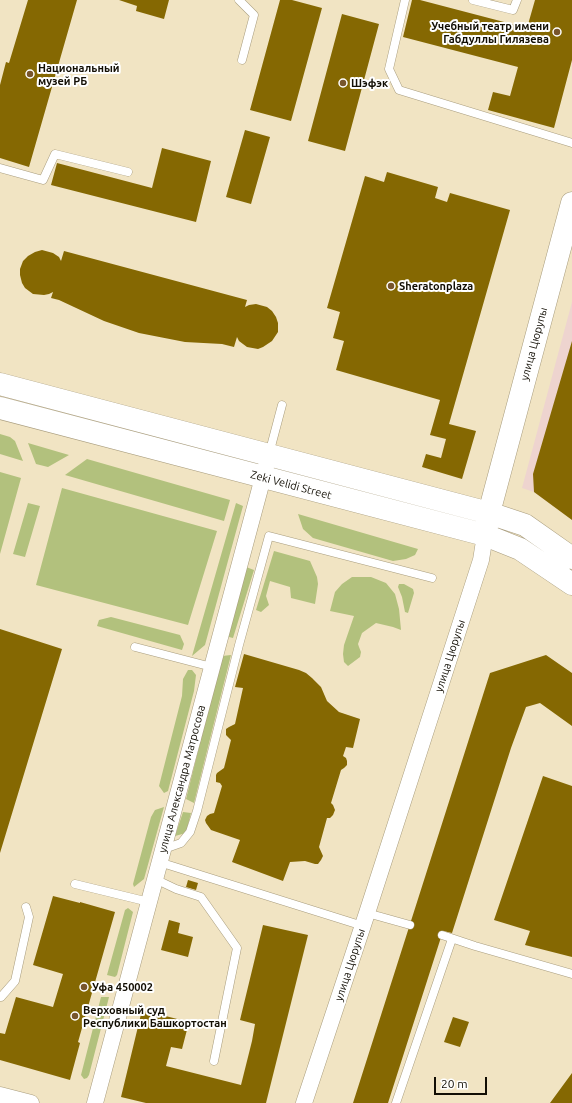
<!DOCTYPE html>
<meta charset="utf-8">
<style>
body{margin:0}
#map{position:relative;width:572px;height:1103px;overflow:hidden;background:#f1e4c3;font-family:Ubuntu,sans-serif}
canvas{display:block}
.scale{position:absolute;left:434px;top:1077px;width:53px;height:18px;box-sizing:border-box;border:2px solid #120e04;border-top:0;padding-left:5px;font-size:12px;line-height:14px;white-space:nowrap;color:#120e04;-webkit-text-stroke:3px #fff;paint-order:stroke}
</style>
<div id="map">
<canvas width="572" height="1103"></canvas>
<div class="scale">20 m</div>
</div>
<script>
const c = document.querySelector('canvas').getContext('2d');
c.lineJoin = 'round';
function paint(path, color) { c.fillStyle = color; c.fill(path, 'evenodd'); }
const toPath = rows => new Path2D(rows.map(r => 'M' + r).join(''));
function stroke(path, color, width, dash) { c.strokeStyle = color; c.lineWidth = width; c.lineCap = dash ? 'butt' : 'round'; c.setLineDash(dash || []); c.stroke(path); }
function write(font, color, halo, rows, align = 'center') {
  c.font = font + ' Ubuntu,sans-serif'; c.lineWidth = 4; c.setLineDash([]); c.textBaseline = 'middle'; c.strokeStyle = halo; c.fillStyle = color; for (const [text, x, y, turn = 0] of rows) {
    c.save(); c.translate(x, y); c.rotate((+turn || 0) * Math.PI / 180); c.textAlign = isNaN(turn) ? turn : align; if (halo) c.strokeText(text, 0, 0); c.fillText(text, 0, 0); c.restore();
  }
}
paint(toPath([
 [572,302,572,520,534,492,522,488]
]), '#eed4cf');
paint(toPath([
 [0,434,10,437,15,441,23,461,0,454],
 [28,443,69,455,48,467,36,464],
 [87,459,230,500,224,521,65,475],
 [0,472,21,478,0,554],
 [62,488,217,531,188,625,36,585],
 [28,503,40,506,25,557,13,554],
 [236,503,243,506,205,645,192,656],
 [298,514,418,549,415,555,406,559,393,561,313,538,303,529],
 [274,551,310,561,317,577,318,584,315,604,291,598,290,587,270,581,266,596,269,605,261,612,256,610],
 [246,567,254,570,233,638,225,636],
 [352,577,371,577,386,583,395,594,399,609,401,630,393,627,376,623,362,633,358,644,359,647,361,652,360,657,348,666,344,662,343,654,344,645,354,616,330,611,335,592,342,584],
 [399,584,404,584,413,589,414,593,408,613,405,612,402,597,398,587],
 [111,617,180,635,184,644,182,650,97,626,99,620],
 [231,655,194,803,186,799,222,656],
 [188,670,192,670,196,675,194,691,168,791,164,793,159,786,182,696,183,679],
 [164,807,144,879,134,887,133,884,151,817,155,810],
 [183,812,191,813,186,833,175,836],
 [128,908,133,912,117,975,115,977,107,975,125,910],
 [101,997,109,997,108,1001,89,1075,87,1078,84,1079,81,1075]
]), '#b2c17d');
paint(toPath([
 [28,0,77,0,29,167,0,158,0,85,6,62,9,63],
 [119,0,169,0,164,19,136,11,137,6],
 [280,0,292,0,322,8,291,121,250,110],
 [412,0,420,0,527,28,535,0,572,0,572,60,554,128,488,110,493,92,510,96,518,67,403,37],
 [342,14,379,24,345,151,308,141],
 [245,130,270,137,251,204,226,197],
 [162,148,211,161,196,222,51,185,57,163,152,188],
 [387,172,438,187,435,198,447,202,450,193,510,210,449,424,476,431,462,479,422,467,426,454,441,458,446,439,430,435,440,400,336,370,344,341,333,338,340,312,327,308,365,176,384,182],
 [42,250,53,253,59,257,61,261,64,251,247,300,245,307,249,305,256,304,267,307,272,311,276,317,278,323,278,332,272,341,263,347,258,349,247,347,239,341,237,337,234,347,222,344,185,342,139,333,104,321,59,300,51,298,53,292,49,294,44,295,33,294,25,288,22,283,20,275,20,269,23,261,28,256,35,252],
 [572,341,572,520,534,492,533,474],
 [0,629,62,649,0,853],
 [244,654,299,670,306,673,312,678,321,687,327,701,339,712,360,719,353,748,346,747,343,756,346,758,347,761,347,765,344,768,341,770,331,803,333,805,335,810,333,815,330,818,327,818,319,847,323,856,321,860,318,864,315,864,305,861,290,862,283,881,232,862,240,840,211,830,206,823,205,820,207,816,210,814,214,813,222,786,220,783,216,782,216,775,217,773,224,768,231,740,226,735,226,729,229,727,235,724,243,688,235,687],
 [546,655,572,673,572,726,540,703,526,707,511,748,452,933,443,931,388,1103,353,1103,490,673],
 [543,776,572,786,572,957,525,945,530,931,494,920],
 [188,880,198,883,196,890,186,887],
 [53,896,80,903,80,902,115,912,78,1042,80,1043,70,1080,0,1060,0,1033,5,1034,16,997,53,1007,63,974,33,965],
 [169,920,180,923,178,933,193,937,188,957,161,950],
 [263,925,308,935,266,1103,146,1103,121,1097,142,1010,189,1022,182,1049,171,1047,166,1066,241,1085,252,1041,255,1024,240,1020],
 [453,1017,469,1022,460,1047,444,1042],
 [572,1073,572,1103,550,1103]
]), '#856802');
const lane = toPath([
 [239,0,254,15,242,60],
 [405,0,389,69,399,90,572,143],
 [473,0,513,10,517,0],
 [0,168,43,180,55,154,128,172],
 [269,454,282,405],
 [135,647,212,667],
 [164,849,181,843,190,832,197,811,239,645,269,536,432,578],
 [159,862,363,926],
 [155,879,176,889,201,897,237,948,214,1061],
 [75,884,149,902],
 [367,913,410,925],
 [442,935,475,946,572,974],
 [0,997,1,997,15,981,29,917,26,907],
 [396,1103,452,939]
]);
const street = toPath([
 [0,1095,31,1103],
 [95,1103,269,455],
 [304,1103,367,913,481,560,485,535]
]);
const secondary = toPath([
 [0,384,489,513,525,525,572,558],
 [0,408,485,535,520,549,572,584],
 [487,526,489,513,572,203]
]);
stroke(lane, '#a99d7e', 9);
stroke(street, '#a99d7e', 17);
stroke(secondary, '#a99d7e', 23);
stroke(lane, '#fff', 8);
stroke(street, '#fff', 16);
stroke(secondary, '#fff', 22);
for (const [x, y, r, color] of [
 [557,32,4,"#77552c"],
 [30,74,4,"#77552c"],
 [343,83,4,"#77552c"],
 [391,286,4,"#77552c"],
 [84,987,4,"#77552c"],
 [75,1016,4,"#77552c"]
]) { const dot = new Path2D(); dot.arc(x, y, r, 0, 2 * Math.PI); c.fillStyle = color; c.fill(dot); stroke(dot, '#fff', 1.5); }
write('bold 11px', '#120e04', '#fff', [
 ["Учебный театр имени",549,26,"right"],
 ["Габдуллы Гилязева",549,39,"right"],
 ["Национальный",38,68],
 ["музей РБ",38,81],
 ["Шэфэк",351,83],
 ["Sheratonplaza",399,286],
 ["Уфа 450002",92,987],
 ["Верховный суд",83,1010],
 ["Республики Башкортостан",83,1023]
], 'left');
write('11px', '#120e04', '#fff', [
 ["улица Цюрупы",534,344,-75],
 ["Zeki Velidi Street",291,485,15],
 ["улица Цюрупы",450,656,-72],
 ["улица Александра Матросова",182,779,-75],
 ["улица Цюрупы",350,965,-72]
]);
</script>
